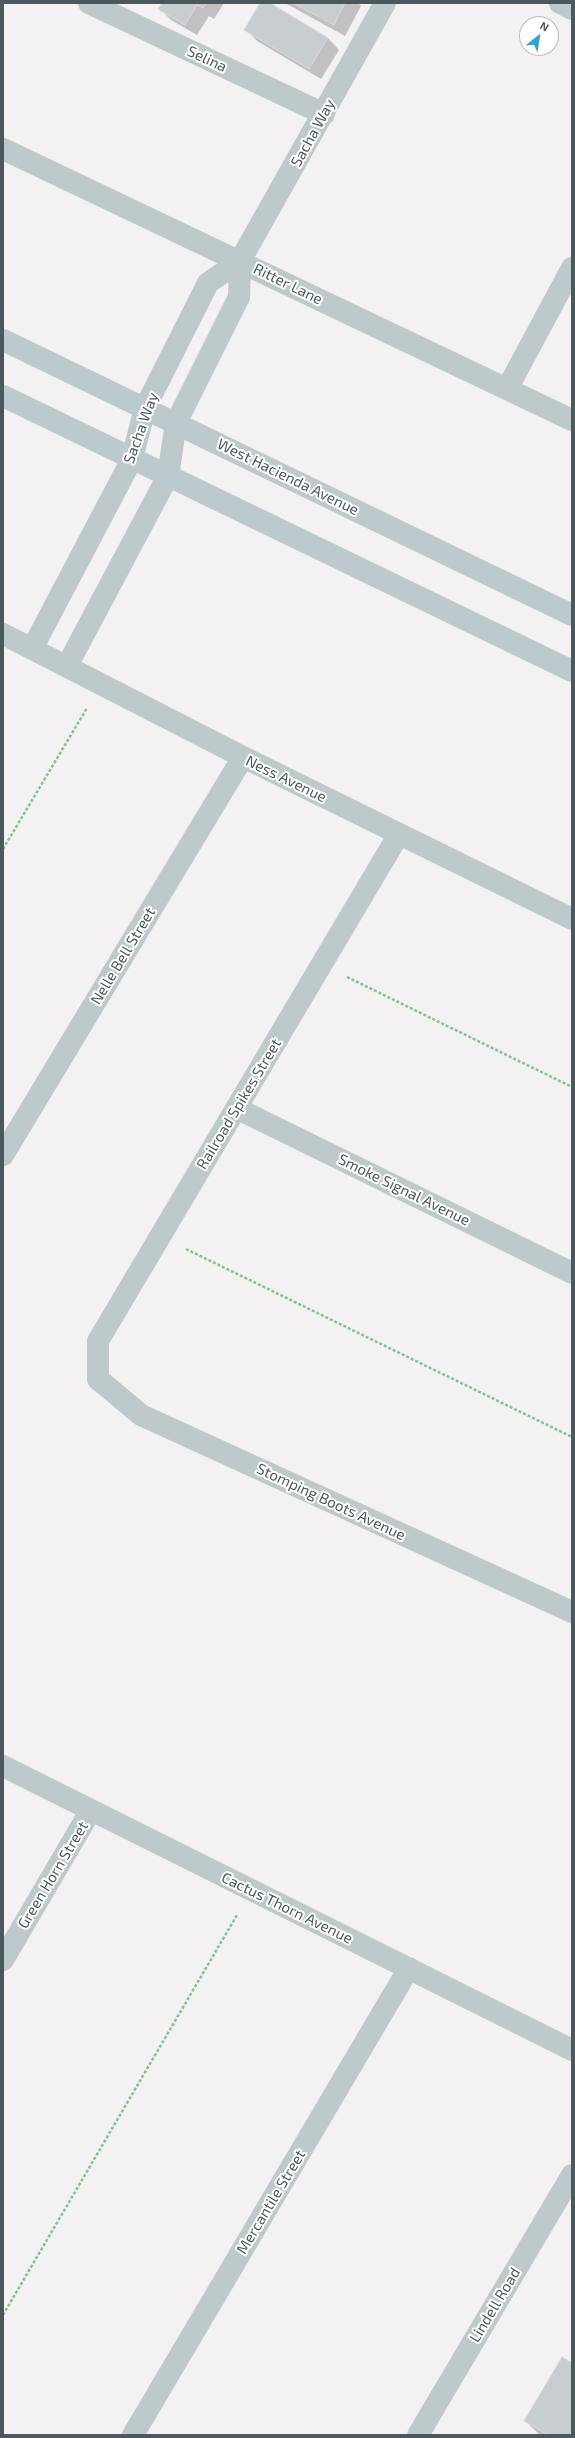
<!DOCTYPE html>
<style>
body{margin:0}
#map{position:relative;width:575px;height:2438px;overflow:hidden;background:#f3f1f2;font-family:"Exo 2",sans-serif}
canvas{display:block}
.frame{position:absolute;inset:0;border:4px solid #4b595d;pointer-events:none}
.north{position:absolute;left:519px;top:16px;width:40px;height:40px;box-sizing:border-box;background:#fff;border:1px solid #b7bdbe;border-radius:50%;rotate:30deg;font-size:11px;font-weight:700;line-height:16px;text-align:center;color:#4b595d}
.north::after{content:'';display:block;margin:auto;width:14px;height:18px;background:#2ba4d3;clip-path:polygon(50% 0,100% 100%,50% 72%,0 100%)}
</style>
<div id="map">
<canvas width="575" height="2438"></canvas>
<div class="frame"></div>
<div class="north">N</div>
</div>
<script>
const c = document.querySelector('canvas').getContext('2d');
c.lineJoin = 'round';
function paint(path, color) { c.fillStyle = color; c.fill(path, 'evenodd'); }
const toPath = rows => new Path2D(rows.map(r => 'M' + r).join(''));
function stroke(path, color, width, dash) { c.strokeStyle = color; c.lineWidth = width; c.lineCap = dash ? 'butt' : 'round'; c.setLineDash(dash || []); c.stroke(path); }
function write(font, color, halo, rows, align = 'center') {
  c.font = font + ' "Exo 2",sans-serif'; c.lineWidth = 4; c.setLineDash([]); c.textBaseline = 'middle'; c.strokeStyle = halo; c.fillStyle = color; for (const [text, x, y, turn = 0] of rows) {
    c.save(); c.translate(x, y); c.rotate((+turn || 0) * Math.PI / 180); c.textAlign = isNaN(turn) ? turn : align; if (halo) c.strokeText(text, 0, 0); c.fillText(text, 0, 0); c.restore();
  }
}
paint(toPath([
 [163,3,224,3,214,19,209,16,197,35,171,20,160,9],
 [261,3,269,3,328,38,339,50,321,79,257,41,246,29],
 [285,3,358,3,361,6,345,36],
 [572,2364,572,2435,540,2435,525,2421]
]), '#0003');
const building = toPath([
 [162,3,206,3,203,8,197,5,185,25,158,9,162,3],
 [260,3,270,3,328,38,309,69,244,30,260,3],
 [293,3,345,3,334,25,293,3],
 [562,2357,572,2363,572,2435,548,2435,524,2421,562,2357]
]);
paint(building, '#c8ced0');
stroke(building, '#d6d9dc', 1);
stroke(toPath([
 [3,849,87,708],
 [347,977,572,1087],
 [186,1249,572,1437],
 [3,2315,237,1915]
]), '#80c68f', 2.5, [3, 2]);
stroke(toPath([
 [89,3,324,114],
 [560,3,572,9],
 [3,149,572,420],
 [507,389,572,268],
 [3,634,243,757,572,919],
 [32,649,132,459,145,408,208,283,240,261,385,3],
 [67,666,168,476,176,423,239,297,240,261],
 [399,834,98,1341,98,1379,141,1415,572,1612],
 [236,1108,572,1273],
 [3,1155,243,757],
 [3,1766,572,2050],
 [3,1960,91,1810],
 [133,2435,409,1968]
]), '#bec9cc', 22);
stroke(toPath([
 [418,2435,572,2175]
]), '#bec9cc', 22);
stroke(toPath([
 [3,340,572,615],
 [3,396,572,671]
]), '#bcc9cd', 22);
write('15px', '#4b595d', '#fff', [
 ["Selina",207,59,25],
 ["Sacha Way",313,133,-61],
 ["Ritter Lane",288,284,26],
 ["Sacha Way",141,428,-70],
 ["West Hacienda Avenue",288,477,26],
 ["Ness Avenue",286,779,26],
 ["Nelle Bell Street",123,956,-59],
 ["Railroad Spikes Street",239,1104,-59],
 ["Smoke Signal Avenue",404,1190,26],
 ["Stomping Boots Avenue",331,1502,25],
 ["Green Horn Street",53,1875,-59],
 ["Cactus Thorn Avenue",287,1908,26],
 ["Mercantile Street",271,2202,-59],
 ["Lindell Road",495,2305,-59]
]);
</script>
